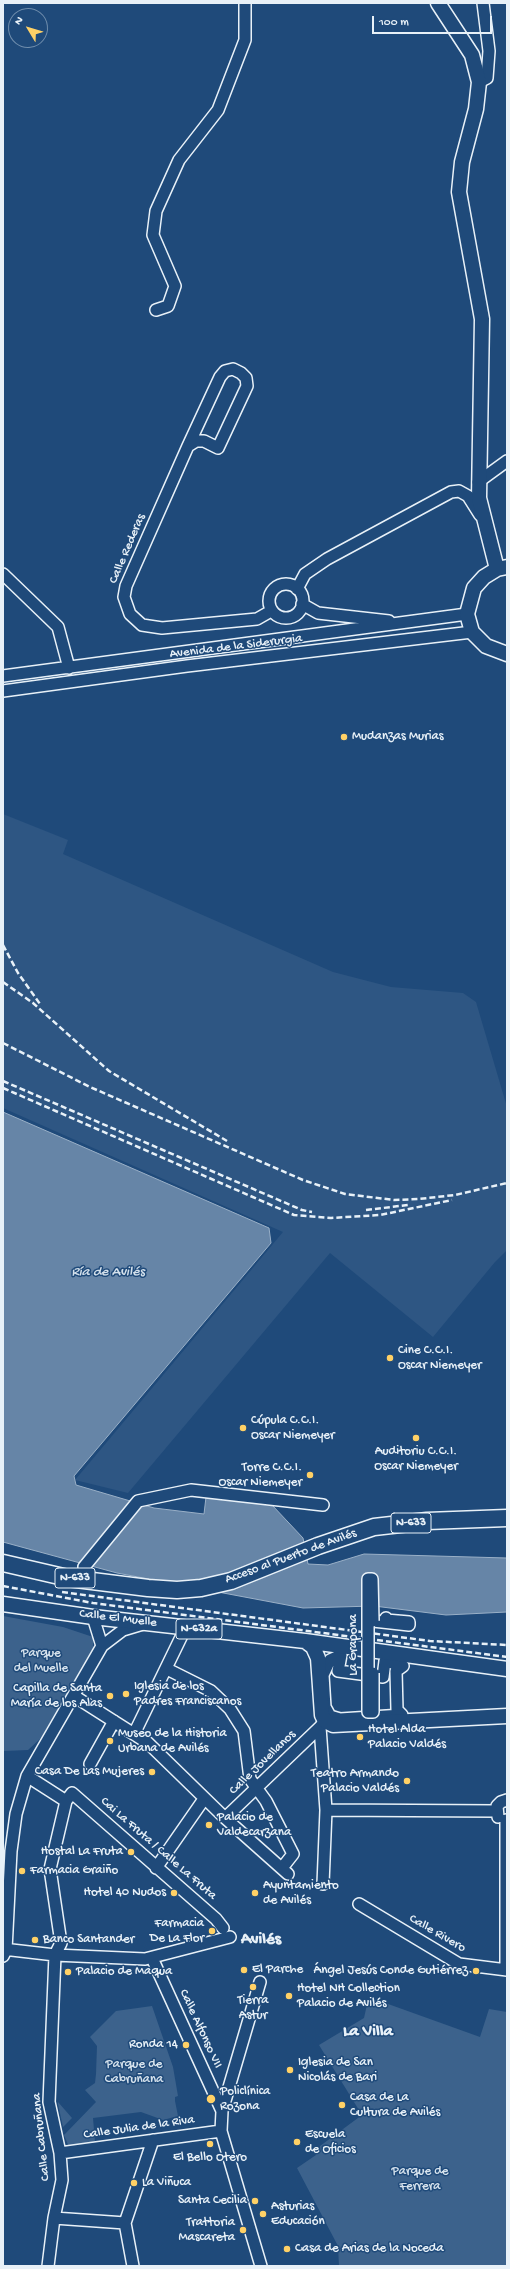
<!DOCTYPE html>
<meta charset="utf-8">
<style>
body{margin:0}
#map{position:relative;width:510px;height:2269px;overflow:hidden;background:#1f4a7a;font-family:"Gochi Hand",sans-serif}
canvas{display:block}
.frame{position:absolute;inset:0;border:4px solid #e8f1f8;pointer-events:none}
.north{position:absolute;left:8px;top:8px;width:40px;height:40px;box-sizing:border-box;background:#1f4a7a;border:1px solid #6f8dac;border-radius:50%;rotate:308deg;font-size:11px;font-weight:700;line-height:16px;text-align:center;color:#e8f1f8}
.north::after{content:'';display:block;margin:auto;width:14px;height:18px;background:#ffd166;clip-path:polygon(50% 0,100% 100%,50% 72%,0 100%)}
.scale{position:absolute;left:372px;top:16px;width:120px;height:18px;box-sizing:border-box;border:2px solid #e8f1f8;border-top:0;padding-left:5px;font-size:12px;line-height:14px;white-space:nowrap;color:#e8f1f8;-webkit-text-stroke:3px #1f4a7a;paint-order:stroke}
</style>
<div id="map">
<canvas width="510" height="2269"></canvas>
<div class="frame"></div>
<div class="north">N</div>
<div class="scale">100 m</div>
</div>
<script>
const c = document.querySelector('canvas').getContext('2d');
c.lineJoin = 'round';
function paint(path, color) { c.fillStyle = color; c.fill(path, 'evenodd'); }
const toPath = rows => new Path2D(rows.map(r => 'M' + r).join(''));
function stroke(path, color, width, dash) { c.strokeStyle = color; c.lineWidth = width; c.lineCap = dash ? 'butt' : 'round'; c.setLineDash(dash || []); c.stroke(path); }
function write(font, color, halo, rows, align = 'center') {
  c.font = font + ' "Gochi Hand",sans-serif'; c.lineWidth = 3; c.setLineDash([]); c.textBaseline = 'middle'; c.strokeStyle = halo; c.fillStyle = color; for (const [text, x, y, turn = 0] of rows) {
    c.save(); c.translate(x, y); c.rotate((+turn || 0) * Math.PI / 180); c.textAlign = isNaN(turn) ? turn : align; if (halo) c.strokeText(text, 0, 0); c.fillText(text, 0, 0); c.restore();
  }
}
paint(toPath([
 [3,814,68,840,63,854,333,972,391,987,463,993,476,1002,507,1107,507,1250,495,1262,433,1337,330,1253,128,1493,75,1480,283,1232,3,1108]
]), '#2e5683');
paint(toPath([
 [3,1616,63,1627,93,1637,93,1649,41,1738,28,1750,3,1751],
 [368,2000,377,2000,480,2037,489,2009,507,2012,507,2266,339,2266,338,2246,297,2168,316,2155,314,2152,320,2147,320,2146,362,2115,319,2045,364,2018],
 [152,2006,173,2067,178,2096,175,2097,175,2101,178,2116,163,2120,141,2112,93,2118,95,2142,69,2147,64,2135,96,2102,85,2090,95,2083,96,2074,97,2046,90,2037,116,2011],
 [58,2102,72,2118,63,2127,58,2104]
]), '#3c628c');
const water = toPath([
 [3,1112,269,1228,271,1243,74,1476,76,1485,154,1508,204,1514,206,1497,272,1505,303,1538,308,1564,328,1565,364,1554,507,1558,507,1612,446,1615,374,1606,303,1608,117,1573,3,1542,3,1112]
]);
paint(water, '#6685a7');
stroke(water, '#9ab0c7', 1);
const minor = toPath([
 [479,82,487,78,489,51,483,3],
 [156,310,168,306,175,286,153,235,156,211,179,160,218,110,245,40,245,3],
 [188,446,196,441,204,441,218,448,247,386,246,378,241,373,233,369,225,371,220,377,188,446,126,586,124,597,130,614,142,625,162,628,257,619,271,611],
 [478,482,507,461],
 [3,574,58,627,69,668],
 '269 601a17 17 0 1 1 34 0a17 17 0 1 1-34 0Z',
 [297,589,305,574,327,559,451,492,459,491,468,496,480,515],
 [302,604,318,613,389,621],
 [3,676,467,614],
 [3,691,187,666,472,632],
 [84,1567,138,1501,191,1490,323,1505],
 [93,1617,102,1646],
 [373,1621,409,1625,409,1622,386,1620,386,1618],
 [341,1655,338,1671,383,1677,385,1661,403,1666,396,1671,397,1710,402,1715,340,1719,330,1716,325,1707,323,1675,330,1660,341,1655],
 [167,1669,211,1691,230,1709,244,1731,250,1779,266,1801,293,1854,282,1868],
 [74,1696,148,1743,225,1818,288,1874],
 [134,1734,186,1627],
 [90,1764,114,1721],
 [27,1776,66,1801],
 [326,1810,496,1811],
 [498,1817,497,1806,501,1802,507,1800],
 [225,1818,320,1727],
 [156,1868,204,1799],
 [323,1884,326,1810,320,1727,325,1721],
 [359,1904,459,1964,507,1970],
 [3,1949,55,1955,145,1959,230,1937],
 [3,1956,6,1950,11,1851,16,1814,27,1776,102,1646,123,1630,143,1624],
 [152,1958,222,2111],
 [506,1970,506,1820],
 [260,1982,222,2111,221,2131,261,2266],
 [60,2153,221,2131],
 [54,2218,125,2223,153,2140],
 [125,2223,133,2266],
 [48,2266,54,2218,62,2180,60,2153,49,2102,55,1955,61,1943,50,1869,66,1801,72,1793,216,1919,223,1928]
]);
const major = toPath([
 [438,3,472,55,479,82,476,109,462,162,459,192,482,319,479,498,497,569],
 [507,567,497,569,484,577,474,588,467,614,472,632,486,646,507,654],
 [3,1604,93,1617,305,1641,507,1669],
 [305,1641,313,1647,318,1658,322,1715,325,1721,333,1725,507,1716]
]);
const highway = toPath([
 [3,1563,68,1578,148,1588,177,1590,201,1588,231,1581,318,1546,374,1527,427,1521,507,1518]
]);
stroke(minor, '#e8f1f8', 14);
stroke(major, '#e8f1f8', 17);
stroke(highway, '#e8f1f8', 19);
stroke(minor, '#1f4a7a', 11);
stroke(major, '#1f4a7a', 14);
stroke(highway, '#1f4a7a', 16);
stroke(toPath([
 [3,945,18,973,40,1004],
 [3,982,33,1003,109,1071,227,1141],
 [3,1043,90,1087,303,1180,345,1194,394,1200,419,1199,455,1195,507,1183],
 [3,1081,302,1210,312,1212],
 [3,1088,294,1215,331,1218,380,1215,452,1200],
 [366,1210,408,1205],
 [3,1586,93,1603,507,1657],
 [62,1592,430,1641,507,1645]
]), '#e8f1f8', 2.5, [6, 3]);
const minorBridge = toPath([
 [373,1673,373,1712,368,1712,368,1579,372,1579,373,1621]
]);
stroke(minorBridge, '#e8f1f8', 14, []);
stroke(minorBridge, '#1f4a7a', 11);
for (const [x, y, r, color] of [
 [344,737,4,"#ffd166"],
 [390,1358,4,"#ffd166"],
 [243,1428,4,"#ffd166"],
 [416,1438,4,"#ffd166"],
 [310,1475,4,"#ffd166"],
 [126,1694,4,"#ffd166"],
 [110,1696,4,"#ffd166"],
 [360,1737,4,"#ffd166"],
 [110,1741,4,"#ffd166"],
 [152,1772,4,"#ffd166"],
 [407,1781,4,"#ffd166"],
 [209,1825,4,"#ffd166"],
 [131,1852,4,"#ffd166"],
 [22,1871,4,"#ffd166"],
 [174,1893,4,"#ffd166"],
 [255,1893,4,"#ffd166"],
 [212,1931,4,"#ffd166"],
 [35,1940,4,"#ffd166"],
 [244,1970,4,"#ffd166"],
 [476,1971,4,"#ffd166"],
 [68,1972,4,"#ffd166"],
 [253,1987,4,"#ffd166"],
 [289,1996,4,"#ffd166"],
 [186,2045,4,"#ffd166"],
 [290,2070,4,"#ffd166"],
 [211,2099,5,"#ffd166"],
 [342,2105,4,"#ffd166"],
 [297,2142,4,"#ffd166"],
 [210,2144,4,"#ffd166"],
 [134,2183,4,"#ffd166"],
 [255,2201,4,"#ffd166"],
 [263,2214,4,"#ffd166"],
 [243,2230,4,"#ffd166"],
 [287,2249,4,"#ffd166"]
]) { const dot = new Path2D(); dot.arc(x, y, r, 0, 2 * Math.PI); c.fillStyle = color; c.fill(dot); stroke(dot, '#1f4a7a', 1.5); }
for (const [x, y, w] of [
 [411,1523,40],
 [75,1578,40],
 [199,1629,46]
]) { const box = new Path2D(); box.roundRect(x - w / 2, y - 10, w, 20, 3); c.fillStyle = '#1f4a7a'; c.fill(box); stroke(box, '#e8f1f8', 1); }
write('bold 12px', '#e8f1f8', null, [
 ["N-633",411,1523],
 ["N-633",75,1578],
 ["N-632a",199,1629]
]);
write('13px', '#e8f1f8', '#1f4a7a', [
 ["Calle Rederas",128,549,-67],
 ["Avenida de la Siderurgia",236,647,-7],
 ["Acceso al Puerto de Avilés",291,1557,-20],
 ["Calle El Muelle",118,1619,7],
 ["La Grapona",354,1645,-90],
 ["Calle Jovellanos",263,1763,-44],
 ["Cai La Fruta / Calle La Fruta",158,1849,41],
 ["Calle Rivero",437,1934,30],
 ["Calle Alfonso VII",200,2029,65],
 ["Calle Julia de la Riva",139,2128,-8],
 ["Calle Cabruñana",42,2137,-96]
]);
write('13px', '#e8f1f8', '#1f4a7a', [
 ["Mudanzas Murias",352,737],
 ["Cine C.C.I.",398,1351],
 ["Oscar Niemeyer",398,1366],
 ["Cúpula C.C.I.",251,1421],
 ["Oscar Niemeyer",251,1436],
 ["Auditoriu C.C.I.",416,1452,"center"],
 ["Oscar Niemeyer",416,1467,"center"],
 ["Torre C.C.I.",302,1468,"right"],
 ["Oscar Niemeyer",302,1483,"right"],
 ["Iglesia de los",134,1687],
 ["Padres Franciscanos",134,1702],
 ["Capilla de Santa",102,1689,"right"],
 ["María de los Alas",102,1704,"right"],
 ["Hotel Alda",368,1730],
 ["Palacio Valdés",368,1745],
 ["Museo de la Historia",118,1734],
 ["Urbana de Avilés",118,1749],
 ["Casa De Las Mujeres",144,1772,"right"],
 ["Teatro Armando",399,1774,"right"],
 ["Palacio Valdés",399,1789,"right"],
 ["Palacio de",217,1818],
 ["Valdecarzana",217,1833],
 ["Hostal La Fruta",123,1852,"right"],
 ["Farmacia Graiño",30,1871],
 ["Ayuntamiento",263,1886],
 ["de Avilés",263,1901],
 ["Hotel 40 Nudos",166,1893,"right"],
 ["Farmacia",204,1924,"right"],
 ["De La Flor",204,1939,"right"],
 ["Banco Santander",43,1940],
 ["El Parche",252,1970],
 ["Ángel Jesús Conde Gutiérrez",468,1971,"right"],
 ["Palacio de Maqua",76,1972],
 ["Hotel NH Collection",297,1989],
 ["Palacio de Avilés",297,2004],
 ["Tierra",253,2001,"center"],
 ["Astur",253,2016,"center"],
 ["Ronda 14",178,2045,"right"],
 ["Iglesia de San",298,2063],
 ["Nicolás de Bari",298,2078],
 ["Policlínica",220,2092],
 ["Rozona",220,2107],
 ["Casa de La",350,2098],
 ["Cultura de Avilés",350,2113],
 ["Escuela",305,2135],
 ["de Oficios",305,2150],
 ["El Bello Otero",210,2158,"center"],
 ["La Viñuca",142,2183],
 ["Santa Cecilia",247,2201,"right"],
 ["Asturias",271,2207],
 ["Educación",271,2222],
 ["Trattoria",235,2223,"right"],
 ["Mascareta",235,2238,"right"],
 ["Casa de Arias de la Noceda",295,2249]
], 'left');
write('13px', '#d7e3ed', '#1f4a7a', [
 ["Parque",41,1654],
 ["del Muelle",41,1669],
 ["Parque de",134,2065],
 ["Cabruñana",134,2080],
 ["Parque de",420,2172],
 ["Ferrera",420,2187]
]);
write('italic 14px', '#d4e1ec', '#1f4a7a', [
 ["Ría de Avilés",108,1273]
]);
write('bold 17px', '#e8f1f8', '#1f4a7a', [
 ["Avilés",261,1940],
 ["La Villa",368,2032]
]);
</script>
